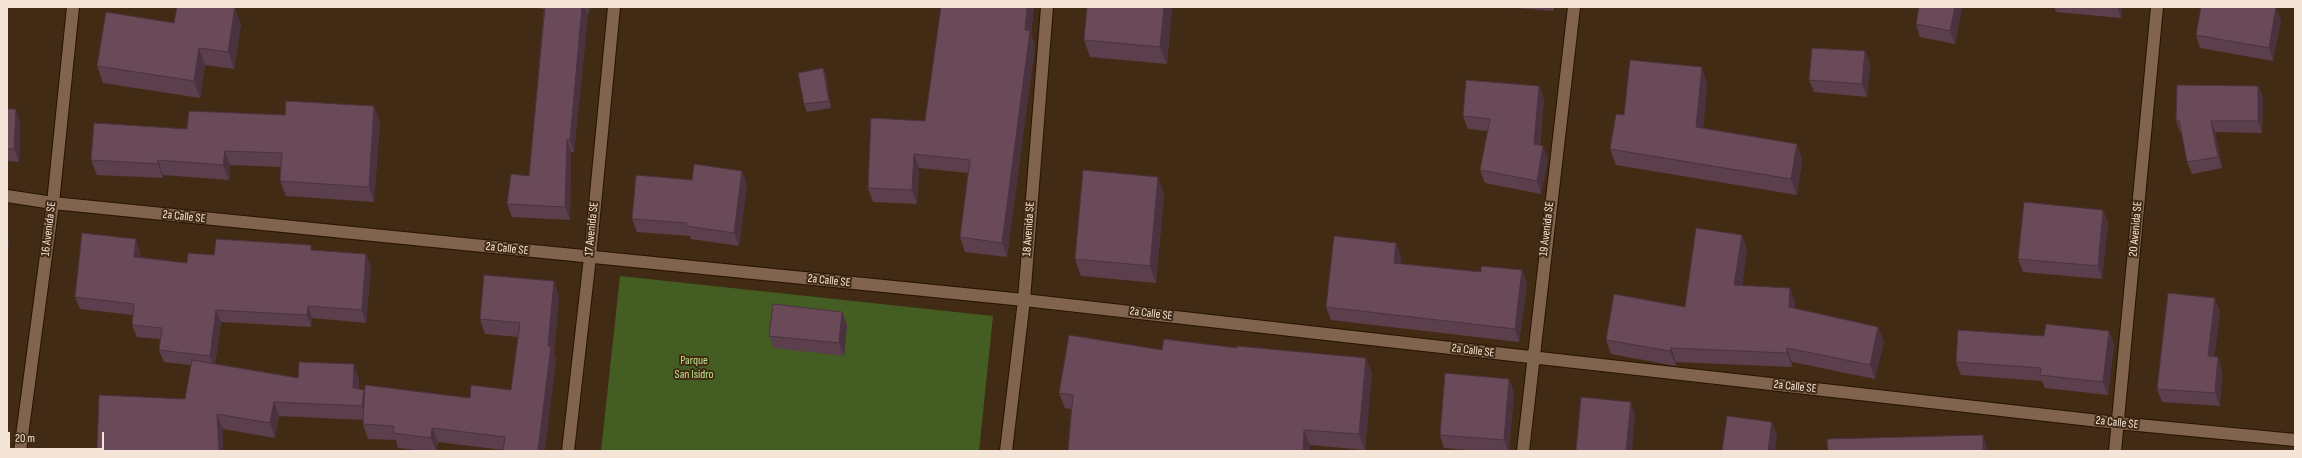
<!DOCTYPE html>
<style>
body{margin:0}
#map{position:relative;width:2302px;height:458px;overflow:hidden;background:#422b15;font-family:"Sofia Sans Condensed",sans-serif}
canvas{display:block}
.frame{position:absolute;inset:0;border:8px solid #f5e5d8;pointer-events:none}
.scale{position:absolute;left:8px;top:432px;width:96px;height:18px;box-sizing:border-box;border:2px solid #f5e5d8;border-top:0;padding-left:5px;font-size:12px;line-height:14px;white-space:nowrap;color:#f5e5d8;-webkit-text-stroke:3px #422b15;paint-order:stroke}
</style>
<div id="map">
<canvas width="2302" height="458"></canvas>
<div class="frame"></div>
<div class="scale">20 m</div>
</div>
<script>
const c = document.querySelector('canvas').getContext('2d');
c.lineJoin = 'round';
function paint(path, color) { c.fillStyle = color; c.fill(path, 'evenodd'); }
const toPath = rows => new Path2D(rows.map(r => 'M' + r).join(''));
function stroke(path, color, width, dash) { c.strokeStyle = color; c.lineWidth = width; c.lineCap = dash ? 'butt' : 'round'; c.setLineDash(dash || []); c.stroke(path); }
function write(font, color, halo, rows, align = 'center') {
  c.font = font + ' "Sofia Sans Condensed",sans-serif'; c.lineWidth = 4; c.setLineDash([]); c.textBaseline = 'middle'; c.strokeStyle = halo; c.fillStyle = color; for (const [text, x, y, turn = 0] of rows) {
    c.save(); c.translate(x, y); c.rotate((+turn || 0) * Math.PI / 180); c.textAlign = isNaN(turn) ? turn : align; if (halo) c.strokeText(text, 0, 0); c.fillText(text, 0, 0); c.restore();
  }
}
paint(toPath([
 [620,276,993,316,979,451,601,451]
]), '#445d22');
const street = toPath([
 [7,196,53,203,1024,300,2117,423,2295,440],
 [20,451,53,203,73,7],
 [568,451,590,257,614,7],
 [1006,451,1024,300,1047,7],
 [1523,451,1574,7],
 [2115,451,2157,7]
]);
stroke(street, '#281200', 14);
stroke(street, '#80644e', 12);
paint(toPath([
 [528,7,590,7,589,14,588,14,574,152,571,152,570,220,512,217,507,204,529,176,544,9],
 [941,7,1034,7,1031,34,1035,45,1007,257,965,252,960,237,968,173,919,168,917,204,873,202,868,188,925,121],
 [1087,7,1172,7,1167,64,1090,57,1084,40],
 [1504,7,1554,7,1554,11],
 [1962,7,1955,44,1920,37,1916,24],
 [2054,7,2122,7,2121,18,2056,12],
 [2281,20,2273,61,2200,48,2196,35],
 [174,23,241,24,234,69,205,65,200,98,103,83,97,66],
 [1865,51,1870,64,1867,97,1814,92,1809,80],
 [823,68,826,76,831,108,807,112,804,104],
 [1707,83,1703,128,1797,144,1802,160,1797,195,1616,165,1610,149,1624,115],
 [1539,86,1544,99,1540,146,1548,159,1541,194,1485,183,1480,170,1488,131,1468,129,1463,116],
 [2258,86,2263,97,2262,133,2215,132,2222,168,2192,174,2187,162,2182,132,2180,132,2176,120],
 [7,109,20,122,19,162,7,161],
 [380,121,374,202,286,196,280,181,281,167,230,165,229,180,163,175,163,178,97,175,91,160,187,129],
 [747,184,739,246,691,239,690,236,637,232,632,219],
 [1164,194,1156,283,1081,276,1075,259],
 [2103,210,2108,223,2102,279,2023,272,2018,259],
 [1742,235,1747,250,1742,286,1795,302,1795,309,1884,341,1875,379,1792,362,1792,367,1676,362,1676,366,1611,354,1606,340,1685,307],
 [1396,243,1401,256,1400,264,1481,272,1522,270,1527,283,1519,342,1331,320,1326,307],
 [313,250,371,266,366,323,312,318,311,327,221,322,215,364,298,378,359,379,359,389,364,390,365,392,470,398,511,390,518,337,485,334,480,319,554,281,559,296,554,353,556,361,503,450,438,442,436,451,425,451,398,448,396,440,368,439,363,424,363,420,279,416,275,438,223,429,223,451,97,451,185,399,191,365,164,362,159,350,160,339,137,337,132,325,133,315,80,309,75,297,140,251,140,257,187,263,214,255],
 [2220,311,2214,357,2218,357,2222,370,2220,406,2162,402,2157,389],
 [842,312,847,325,844,356,774,348,769,336],
 [2109,331,2114,344,2108,395,2045,388,2042,381,1961,375,1956,362,2044,336],
 [1162,350,1372,373,1365,450,1310,445,1310,451,1068,451,1071,409,1065,408,1059,393],
 [1509,379,1514,392,1509,451,1482,451,1444,448,1440,435]
]), '#5b3f4c');
paint(toPath([
 [235,7,241,24,234,69,228,52],
 [582,7,585,7,588,14,574,152,570,140],
 [587,7,590,7,589,14],
 [1027,7,1034,7,1031,34,1035,45,1007,257,1002,243],
 [1164,7,1172,7,1167,64,1160,47],
 [1955,7,1962,7,1955,44,1950,31],
 [2117,7,2122,7,2121,18],
 [2276,7,2281,20,2273,61,2269,48],
 [199,48,205,65,200,98,194,81],
 [1865,51,1870,64,1867,97,1862,84],
 [1702,67,1707,83,1702,143,1696,127],
 [823,68,826,76,831,108,829,101],
 [1539,86,1544,99,1538,157,1534,144],
 [2258,86,2263,97,2262,133,2258,121],
 [374,106,380,121,374,202,369,187],
 [16,109,20,122,19,162,14,149],
 [2211,121,2215,132,2222,168,2218,157],
 [567,139,571,152,570,220,565,207],
 [1797,144,1802,160,1797,195,1791,179],
 [1543,146,1548,159,1541,194,1537,181],
 [225,151,230,165,229,180,223,165],
 [914,154,919,168,917,204,912,190],
 [158,160,163,175,163,178,158,164],
 [742,171,747,184,739,246,734,233],
 [1158,177,1164,194,1156,283,1150,266],
 [2103,210,2108,223,2102,279,2098,266],
 [7,234,9,240,7,259],
 [1742,235,1747,250,1740,300,1734,285],
 [136,239,140,251,138,269,134,257],
 [1396,243,1401,256,1399,276,1394,263],
 [366,254,371,266,366,323,362,310],
 [1522,270,1527,283,1519,342,1515,329],
 [554,281,559,296,554,353,556,361,545,451,538,451],
 [1790,288,1795,302,1794,322,1789,307],
 [2215,298,2220,311,2213,369,2208,356],
 [308,306,312,318,311,327,307,315],
 [216,310,221,322,214,368,210,356],
 [842,312,847,325,844,356,839,343],
 [1878,327,1884,341,1875,379,1870,365],
 [2109,331,2114,344,2108,395,2103,382],
 [1671,348,1676,362,1676,366,1670,351],
 [1787,348,1792,362,1792,367,1787,353],
 [2218,357,2222,370,2220,406,2215,393],
 [1366,358,1372,373,1365,450,1359,434],
 [354,364,359,379,358,402,353,388],
 [1509,379,1514,392,1509,451,1508,451,1504,440],
 [364,390,369,404,367,421,362,406],
 [274,402,279,416,275,438,270,423],
 [1631,402,1635,415,1632,451,1626,451],
 [217,414,223,429,223,451,219,451],
 [1772,422,1777,435,1775,451,1768,451],
 [432,428,438,442,436,451,431,438],
 [1304,430,1310,445,1310,451,1303,451],
 [1983,435,1988,451,1983,451]
]), '#4a333e');
const building = toPath([
 [177,7,235,7,228,52,199,48,194,81,97,66,106,12,174,23,177,7],
 [545,7,582,7,570,140,567,139,565,207,507,204,511,174,529,176,545,7],
 [941,7,1027,7,1025,30,1030,31,1002,243,960,237,970,160,914,154,912,190,868,188,871,118,925,121,941,7],
 [1087,7,1164,7,1160,47,1084,40,1087,7],
 [1919,7,1955,7,1950,31,1916,24,1919,7],
 [2201,7,2276,7,2269,48,2196,35,2201,7],
 [1812,48,1865,51,1862,84,1809,80,1812,48],
 [1630,60,1702,67,1696,127,1797,144,1791,179,1610,149,1616,114,1624,115,1630,60],
 [823,68,829,101,804,104,798,73,823,68],
 [1466,80,1539,86,1534,144,1543,146,1537,181,1480,170,1490,119,1463,116,1466,80],
 [2177,85,2258,86,2258,121,2211,121,2218,157,2187,162,2179,120,2176,120,2177,85],
 [286,101,374,106,369,187,280,181,282,153,225,151,223,165,158,160,158,164,91,160,94,123,187,129,189,111,285,115,286,101],
 [7,109,16,109,14,149,7,149,7,109],
 [694,164,742,171,734,233,686,226,687,223,632,219,636,175,692,180,694,164],
 [1083,170,1158,177,1150,266,1075,259,1083,170],
 [2024,202,2103,210,2098,266,2018,259,2024,202],
 [1696,228,1742,235,1734,285,1790,288,1789,307,1878,327,1870,365,1787,348,1787,353,1671,348,1670,351,1606,340,1614,294,1685,307,1696,228],
 [82,233,136,239,134,257,187,263,188,253,214,255,216,239,311,245,311,250,366,254,362,310,308,306,307,315,216,310,210,356,159,350,162,328,132,325,134,304,75,297,82,233],
 [1334,236,1396,243,1394,263,1481,272,1481,266,1522,270,1515,329,1326,307,1334,236],
 [484,275,554,281,548,346,551,346,538,451,503,451,505,437,432,428,431,438,393,433,394,426,363,424,365,385,470,398,471,385,511,390,520,323,480,319,484,275],
 [2168,293,2215,298,2208,356,2218,357,2215,393,2157,389,2168,293],
 [773,304,842,312,839,343,769,336,773,304],
 [2046,324,2109,331,2103,382,2040,375,2041,368,1956,362,1958,330,2044,336,2046,324],
 [1069,335,1162,350,1164,339,1237,348,1237,346,1366,358,1359,434,1304,430,1303,451,1068,451,1073,395,1059,393,1069,335],
 [192,360,298,378,299,362,354,364,353,388,364,390,362,406,274,402,270,423,217,414,219,451,97,451,99,395,185,399,192,360],
 [1445,373,1509,379,1504,440,1440,435,1445,373],
 [1581,397,1631,402,1626,451,1576,451,1581,397],
 [1727,416,1772,422,1768,451,1722,451,1727,416],
 [1983,435,1983,451,1828,451,1827,439,1983,435]
]);
paint(building, '#6a4958');
stroke(building, '#4a333e', 1);
write('12px', '#f5e5d8', '#422b15', [
 ["2a Calle SE",184,217,6],
 ["16 Avenida SE",49,229,-83],
 ["17 Avenida SE",592,229,-84],
 ["18 Avenida SE",1029,229,-86],
 ["19 Avenida SE",1547,229,-83],
 ["20 Avenida SE",2136,229,-85],
 ["2a Calle SE",507,249,6],
 ["2a Calle SE",829,281,6],
 ["2a Calle SE",1151,314,7],
 ["2a Calle SE",1473,351,7],
 ["2a Calle SE",1795,387,6],
 ["2a Calle SE",2117,423,6]
]);
write('12px', '#bbe48a', '#422b15', [
 ["Parque",694,361],
 ["San Isidro",694,375]
]);
</script>
